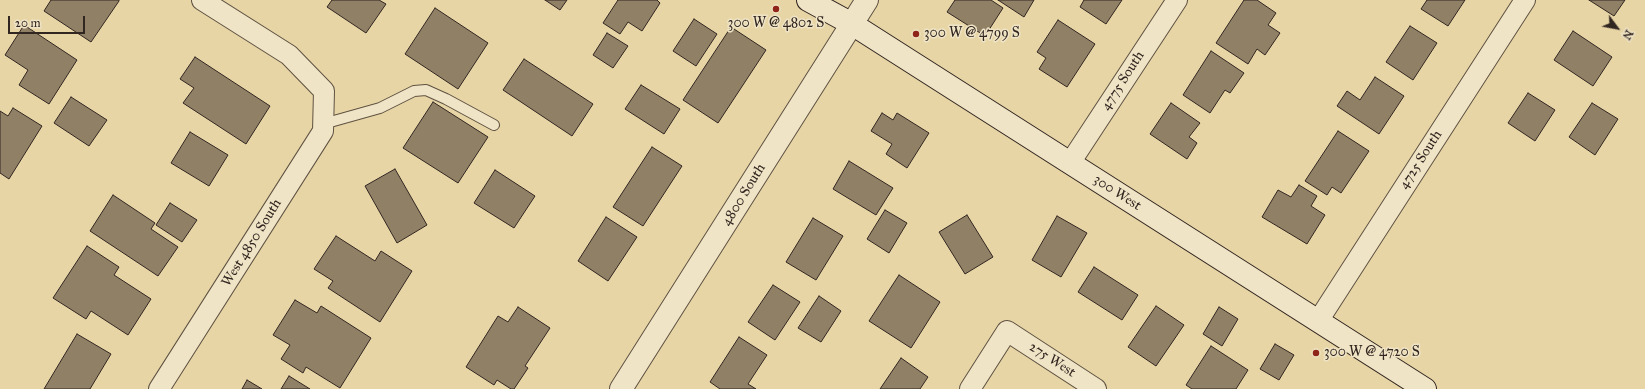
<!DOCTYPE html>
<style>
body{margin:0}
#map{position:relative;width:1645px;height:389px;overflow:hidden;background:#e7d5a6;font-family:"IM FELL Great Primer",serif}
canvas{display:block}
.north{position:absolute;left:1597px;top:8px;width:40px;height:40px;-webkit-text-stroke:3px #efe4c5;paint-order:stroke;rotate:122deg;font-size:11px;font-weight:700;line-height:16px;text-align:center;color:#322621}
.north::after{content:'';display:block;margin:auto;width:14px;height:18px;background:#322621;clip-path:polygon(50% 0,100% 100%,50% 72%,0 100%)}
.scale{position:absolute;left:8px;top:16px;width:77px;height:18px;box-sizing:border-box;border:2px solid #322621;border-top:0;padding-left:5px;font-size:12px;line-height:14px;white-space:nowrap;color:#322621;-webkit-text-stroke:3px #efe4c5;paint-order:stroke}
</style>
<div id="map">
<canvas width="1645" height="389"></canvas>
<div class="north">N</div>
<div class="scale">20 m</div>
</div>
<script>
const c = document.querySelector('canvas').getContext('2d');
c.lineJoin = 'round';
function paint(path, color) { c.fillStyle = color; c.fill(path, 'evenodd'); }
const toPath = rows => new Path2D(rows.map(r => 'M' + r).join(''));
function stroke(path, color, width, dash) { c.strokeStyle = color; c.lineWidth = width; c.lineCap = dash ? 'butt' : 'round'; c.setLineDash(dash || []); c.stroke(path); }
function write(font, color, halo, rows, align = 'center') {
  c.font = font + ' "IM FELL Great Primer",serif'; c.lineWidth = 3; c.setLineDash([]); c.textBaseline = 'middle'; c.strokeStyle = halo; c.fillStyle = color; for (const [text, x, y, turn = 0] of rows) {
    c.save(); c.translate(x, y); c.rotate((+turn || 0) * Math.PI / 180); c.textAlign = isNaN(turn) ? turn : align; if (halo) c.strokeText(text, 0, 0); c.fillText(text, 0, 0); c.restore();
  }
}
const building = toPath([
 [51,0,119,0,119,1,91,42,44,11,51,0],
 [332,0,379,0,386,4,366,33,327,7,332,0],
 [545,0,567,0,560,10,545,0],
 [618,0,657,0,660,3,642,31,628,22,620,34,603,23,618,0],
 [955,0,991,0,1003,8,985,36,947,12,955,0],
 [998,0,1034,0,1024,17,998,0],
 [1084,0,1122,0,1106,24,1080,7,1084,0],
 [1244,0,1257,0,1276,13,1268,25,1280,33,1265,55,1257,49,1248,64,1216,43,1244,0],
 [1427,0,1465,0,1448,26,1421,9,1427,0],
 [1589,0,1625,0,1614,16,1589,0],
 [435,8,488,43,458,89,405,54,435,8],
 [694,19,717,34,696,66,673,51,694,19],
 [1058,20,1095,44,1067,87,1039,69,1046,58,1037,52,1058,20],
 [24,25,77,60,49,104,19,85,28,70,5,55,24,25],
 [1410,26,1437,43,1413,80,1386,62,1410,26],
 [731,27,766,50,718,123,683,100,731,27],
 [1573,31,1612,57,1593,86,1554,60,1573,31],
 [607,33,628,46,613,68,593,55,607,33],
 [1211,51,1244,73,1230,93,1225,90,1210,113,1183,95,1211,51],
 [195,57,270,106,246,144,183,103,194,88,180,79,195,57],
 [524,59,593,104,572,136,503,90,524,59],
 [1375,77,1404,96,1379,134,1337,106,1347,91,1360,100,1375,77],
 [641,85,680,109,664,134,625,109,641,85],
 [1528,93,1555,110,1535,141,1508,123,1528,93],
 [71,97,107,120,89,146,54,123,71,97],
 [433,102,488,137,458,183,403,148,433,102],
 [1171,103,1200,123,1189,137,1197,143,1187,159,1150,134,1171,103],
 [1592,103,1618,119,1595,155,1569,137,1592,103],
 [13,108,42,126,9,179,0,173,0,111,8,116,13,108],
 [882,113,893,120,897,113,929,133,907,168,886,154,892,144,871,131,882,113],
 [1338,131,1369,151,1341,193,1332,187,1327,195,1305,181,1338,131],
 [190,132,228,155,209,186,171,163,190,132],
 [652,147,682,166,643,226,613,207,652,147],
 [849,161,893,188,876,215,833,189,849,161],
 [395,169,427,225,397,243,365,186,395,169],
 [495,170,535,196,514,228,474,203,495,170],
 [1299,185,1317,196,1311,206,1325,215,1307,244,1262,217,1278,190,1291,197,1299,185],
 [113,195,155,223,151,229,178,247,158,276,90,231,113,195],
 [170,203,197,220,182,242,156,225,170,203],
 [885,210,907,223,889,253,867,239,885,210],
 [967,215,993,257,965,274,939,232,967,215],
 [1057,216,1087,233,1061,277,1032,260,1057,216],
 [606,217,637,237,608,281,578,261,606,217],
 [813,218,843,236,816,280,786,262,813,218],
 [336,236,375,261,381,251,412,271,380,322,328,288,333,281,314,269,336,236],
 [87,246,119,267,114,275,151,299,128,335,91,311,86,319,53,298,87,246],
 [1094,267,1138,295,1122,320,1078,292,1094,267],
 [899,275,940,302,911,348,869,321,899,275],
 [773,285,800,302,775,340,748,322,773,285],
 [819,296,841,311,821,342,798,328,819,296],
 [295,300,317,313,321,306,371,338,340,388,306,367,303,373,281,359,290,345,273,335,295,300],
 [1156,306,1184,325,1156,366,1128,347,1156,306],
 [518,307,550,328,525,366,528,368,514,389,511,389,497,380,494,385,466,367,498,316,508,322,518,307],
 [1219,307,1238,319,1222,346,1203,334,1219,307],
 [77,334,111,354,90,389,44,389,77,334],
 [739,337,767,355,748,384,756,389,720,389,710,382,739,337],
 [1275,344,1294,355,1279,380,1260,369,1275,344],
 [1211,346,1248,370,1236,389,1192,389,1186,385,1211,346],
 [901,358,928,377,920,389,880,389,901,358],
 [289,376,310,389,281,389,289,376],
 [247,380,262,389,242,389,247,380]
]);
paint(building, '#908166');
stroke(building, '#322621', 1);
const service = toPath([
 [323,124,380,108,414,91,426,90,446,99,494,125]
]);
const minor = toPath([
 [1070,163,1177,0],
 [1318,321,1525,0],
 [159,389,323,131,324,91,289,55,202,0],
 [970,389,1007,331,1096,389]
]);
const tertiary = toPath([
 [621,389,867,0]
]);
const secondary = toPath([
 [808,0,852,24,1425,389]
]);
stroke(service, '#5f5242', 12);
stroke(minor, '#5f5242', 22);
stroke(tertiary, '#5f5242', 24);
stroke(secondary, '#322621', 24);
stroke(service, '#efe4c5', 10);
stroke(minor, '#efe4c5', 20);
stroke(tertiary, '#efe4c5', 22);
stroke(secondary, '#efe4c5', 22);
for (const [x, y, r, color] of [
 [776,9,4,"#8f2418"],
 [916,34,4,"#8f2418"],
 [1316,353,4,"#8f2418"]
]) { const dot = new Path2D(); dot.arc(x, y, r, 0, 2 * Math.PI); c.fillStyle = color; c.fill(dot); stroke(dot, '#efe4c5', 1.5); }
write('14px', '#322621', '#efe4c5', [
 ["300 W @ 4802 S",776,24,"center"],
 ["300 W @ 4799 S",924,34],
 ["300 W @ 4720 S",1324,353]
], 'left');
write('14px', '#322621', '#efe4c5', [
 ["4775 South",1123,81,-57],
 ["4725 South",1421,160,-57],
 ["300 West",1117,193,33],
 ["4800 South",744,195,-58],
 ["West 4850 South",252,243,-58],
 ["275 West",1052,360,33]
]);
</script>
